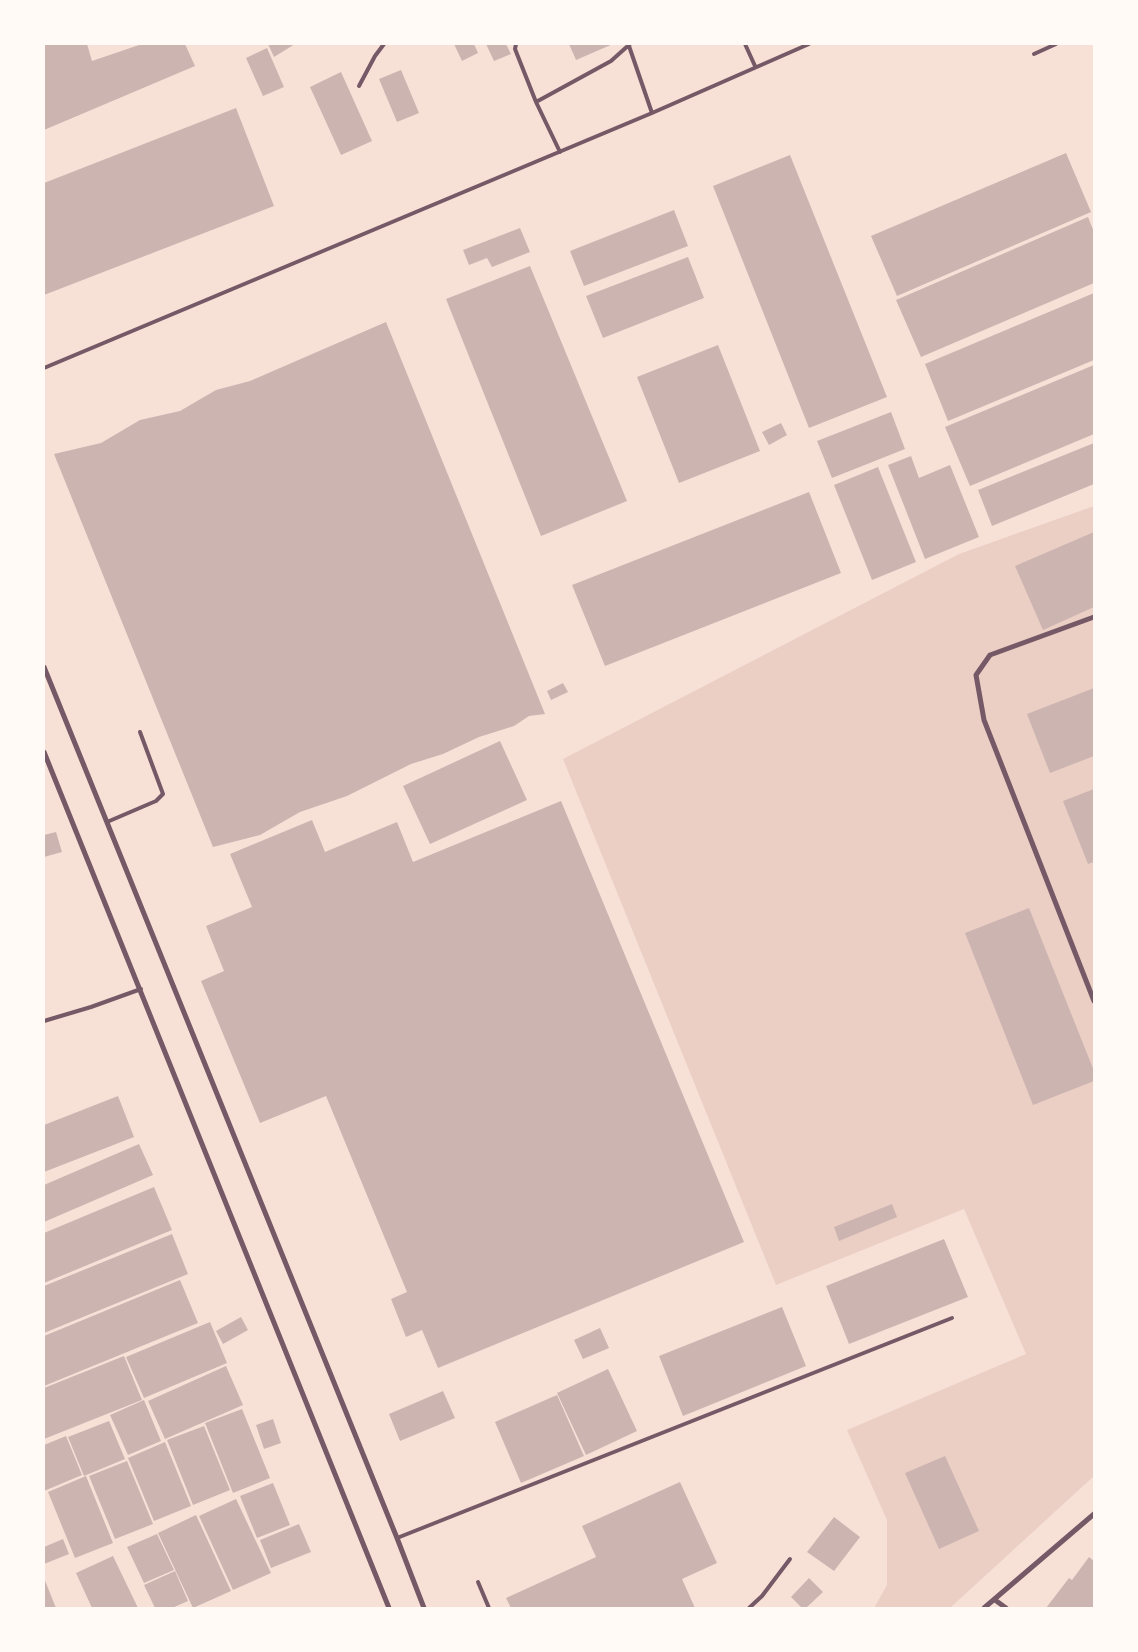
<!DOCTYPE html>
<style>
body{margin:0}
#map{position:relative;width:1138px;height:1652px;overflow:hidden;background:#f7e1d7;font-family:"Open Sans",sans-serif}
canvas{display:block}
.frame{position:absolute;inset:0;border:45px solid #fffaf5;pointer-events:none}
</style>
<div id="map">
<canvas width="1138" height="1652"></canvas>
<div class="frame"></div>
</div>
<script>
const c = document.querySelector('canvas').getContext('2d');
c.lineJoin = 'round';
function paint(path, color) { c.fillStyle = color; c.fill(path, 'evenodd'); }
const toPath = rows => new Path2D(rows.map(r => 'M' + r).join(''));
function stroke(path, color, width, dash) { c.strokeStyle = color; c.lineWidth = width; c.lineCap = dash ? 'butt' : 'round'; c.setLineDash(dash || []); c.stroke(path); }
paint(toPath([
 [1094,506,1094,1476,950,1608,874,1608,887,1585,887,1520,847,1430,1026,1354,964,1209,776,1285,563,759,959,554]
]), '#ebcfc5');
paint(toPath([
 [44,44,87,44,92,61,142,44,185,44,195,66,44,130],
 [268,44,295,44,274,57],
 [454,44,474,44,478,53,462,61],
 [486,44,506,44,511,54,494,61],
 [569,44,613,44,576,60],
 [267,48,284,87,263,96,246,58],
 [401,70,419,113,397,122,379,79],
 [341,72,372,141,341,155,310,87],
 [236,108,274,206,44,295,44,183],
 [1066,153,1091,212,897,296,871,236],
 [790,155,887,397,809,428,713,186],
 [674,210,688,246,584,286,570,251],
 [1088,217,1094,232,1094,283,921,357,896,300],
 [520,228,530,252,492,267,487,258,469,265,463,250],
 [688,257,704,298,603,338,586,296],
 [530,266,627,501,541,536,446,299],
 [1094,293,1094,360,948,421,925,364],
 [386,322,545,714,529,716,514,726,479,737,443,754,411,764,347,796,300,812,260,835,213,847,54,454,101,443,140,420,180,411,216,390,250,381],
 [718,345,760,451,679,483,637,377],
 [1094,365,1094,434,970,486,945,427],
 [891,412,905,449,832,478,817,441],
 [781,423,787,435,769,445,762,432],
 [1094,443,1094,484,992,526,978,490],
 [911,456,919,478,950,465,979,537,925,559,888,465],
 [878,467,916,562,872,580,834,485],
 [809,492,841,573,605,666,572,585],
 [1094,532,1094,607,1043,630,1015,566],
 [563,683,568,692,551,700,547,691],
 [1094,688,1094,756,1050,773,1027,714],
 [500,741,527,800,430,844,403,786],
 [1094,789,1094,862,1088,864,1063,801],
 [561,801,744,1242,438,1368,422,1330,406,1337,391,1299,407,1292,326,1096,260,1123,201,981,224,971,206,926,252,907,230,854,312,820,325,852,397,822,413,862],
 [56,832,62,852,44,857,44,835],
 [1029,908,1094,1071,1094,1081,1033,1105,965,933],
 [118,1096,134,1137,44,1172,44,1125],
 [139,1144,153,1175,44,1222,44,1185],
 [154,1187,172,1230,44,1283,44,1233],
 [892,1204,897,1217,839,1241,834,1227],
 [172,1234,188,1274,44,1333,44,1286],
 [944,1239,968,1297,849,1344,826,1286],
 [180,1280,198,1323,44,1386,44,1336],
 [782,1307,806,1366,683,1416,659,1356],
 [241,1317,248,1330,223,1344,216,1331],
 [210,1322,227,1363,144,1398,126,1357],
 [600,1328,609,1348,583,1359,574,1340],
 [124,1356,142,1400,44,1439,44,1388],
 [226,1366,243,1405,165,1439,148,1401],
 [608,1369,637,1431,586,1455,557,1393],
 [443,1391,455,1418,400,1441,389,1414],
 [557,1395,584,1456,521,1483,495,1422],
 [144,1400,161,1441,128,1455,110,1415],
 [242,1409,270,1478,233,1493,205,1423],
 [273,1419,281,1443,264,1449,256,1425],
 [109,1421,125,1459,84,1476,68,1437],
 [204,1426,230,1490,193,1505,167,1440],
 [66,1436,82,1475,44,1491,44,1445],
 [165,1442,191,1506,154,1521,128,1458],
 [945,1456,979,1531,939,1549,905,1473],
 [127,1461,153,1524,115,1539,89,1476],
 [86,1476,113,1543,75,1558,48,1492],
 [680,1482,717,1563,682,1579,695,1608,511,1608,506,1598,596,1557,582,1526],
 [273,1483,290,1525,257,1538,240,1496],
 [236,1499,271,1573,233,1590,199,1516],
 [196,1515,231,1591,193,1608,158,1533],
 [834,1517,860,1537,834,1571,807,1552],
 [299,1524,311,1552,271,1568,260,1540],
 [157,1534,174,1570,144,1583,127,1547],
 [63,1539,69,1554,44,1564,44,1547],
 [113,1556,138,1608,92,1608,76,1573],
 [1089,1557,1094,1561,1094,1608,1046,1608,1069,1578,1072,1580],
 [175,1571,188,1601,172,1608,155,1608,144,1585],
 [44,1578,56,1608,44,1608],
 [809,1578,823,1592,806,1608,802,1608,791,1597]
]), '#ccb4b1');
stroke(toPath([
 [516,44,515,49,536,102,560,152],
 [745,44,755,66],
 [629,46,652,113],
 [1034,54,1056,44],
 [359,86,375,56,384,44],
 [536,102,611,61,630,44],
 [44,368,652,113,809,44],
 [107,822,156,801,163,794,140,732],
 [44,1021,91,1007,141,989],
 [397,1538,952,1318],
 [478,1582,489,1608],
 [749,1608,762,1596,790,1559]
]), '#755966', 4);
stroke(toPath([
 [1094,617,990,655,976,675,984,720,1094,1001],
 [44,667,397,1538,424,1608],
 [44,752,389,1608],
 [995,1600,1006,1608],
 [984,1608,1094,1514]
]), '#755966', 5);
</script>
